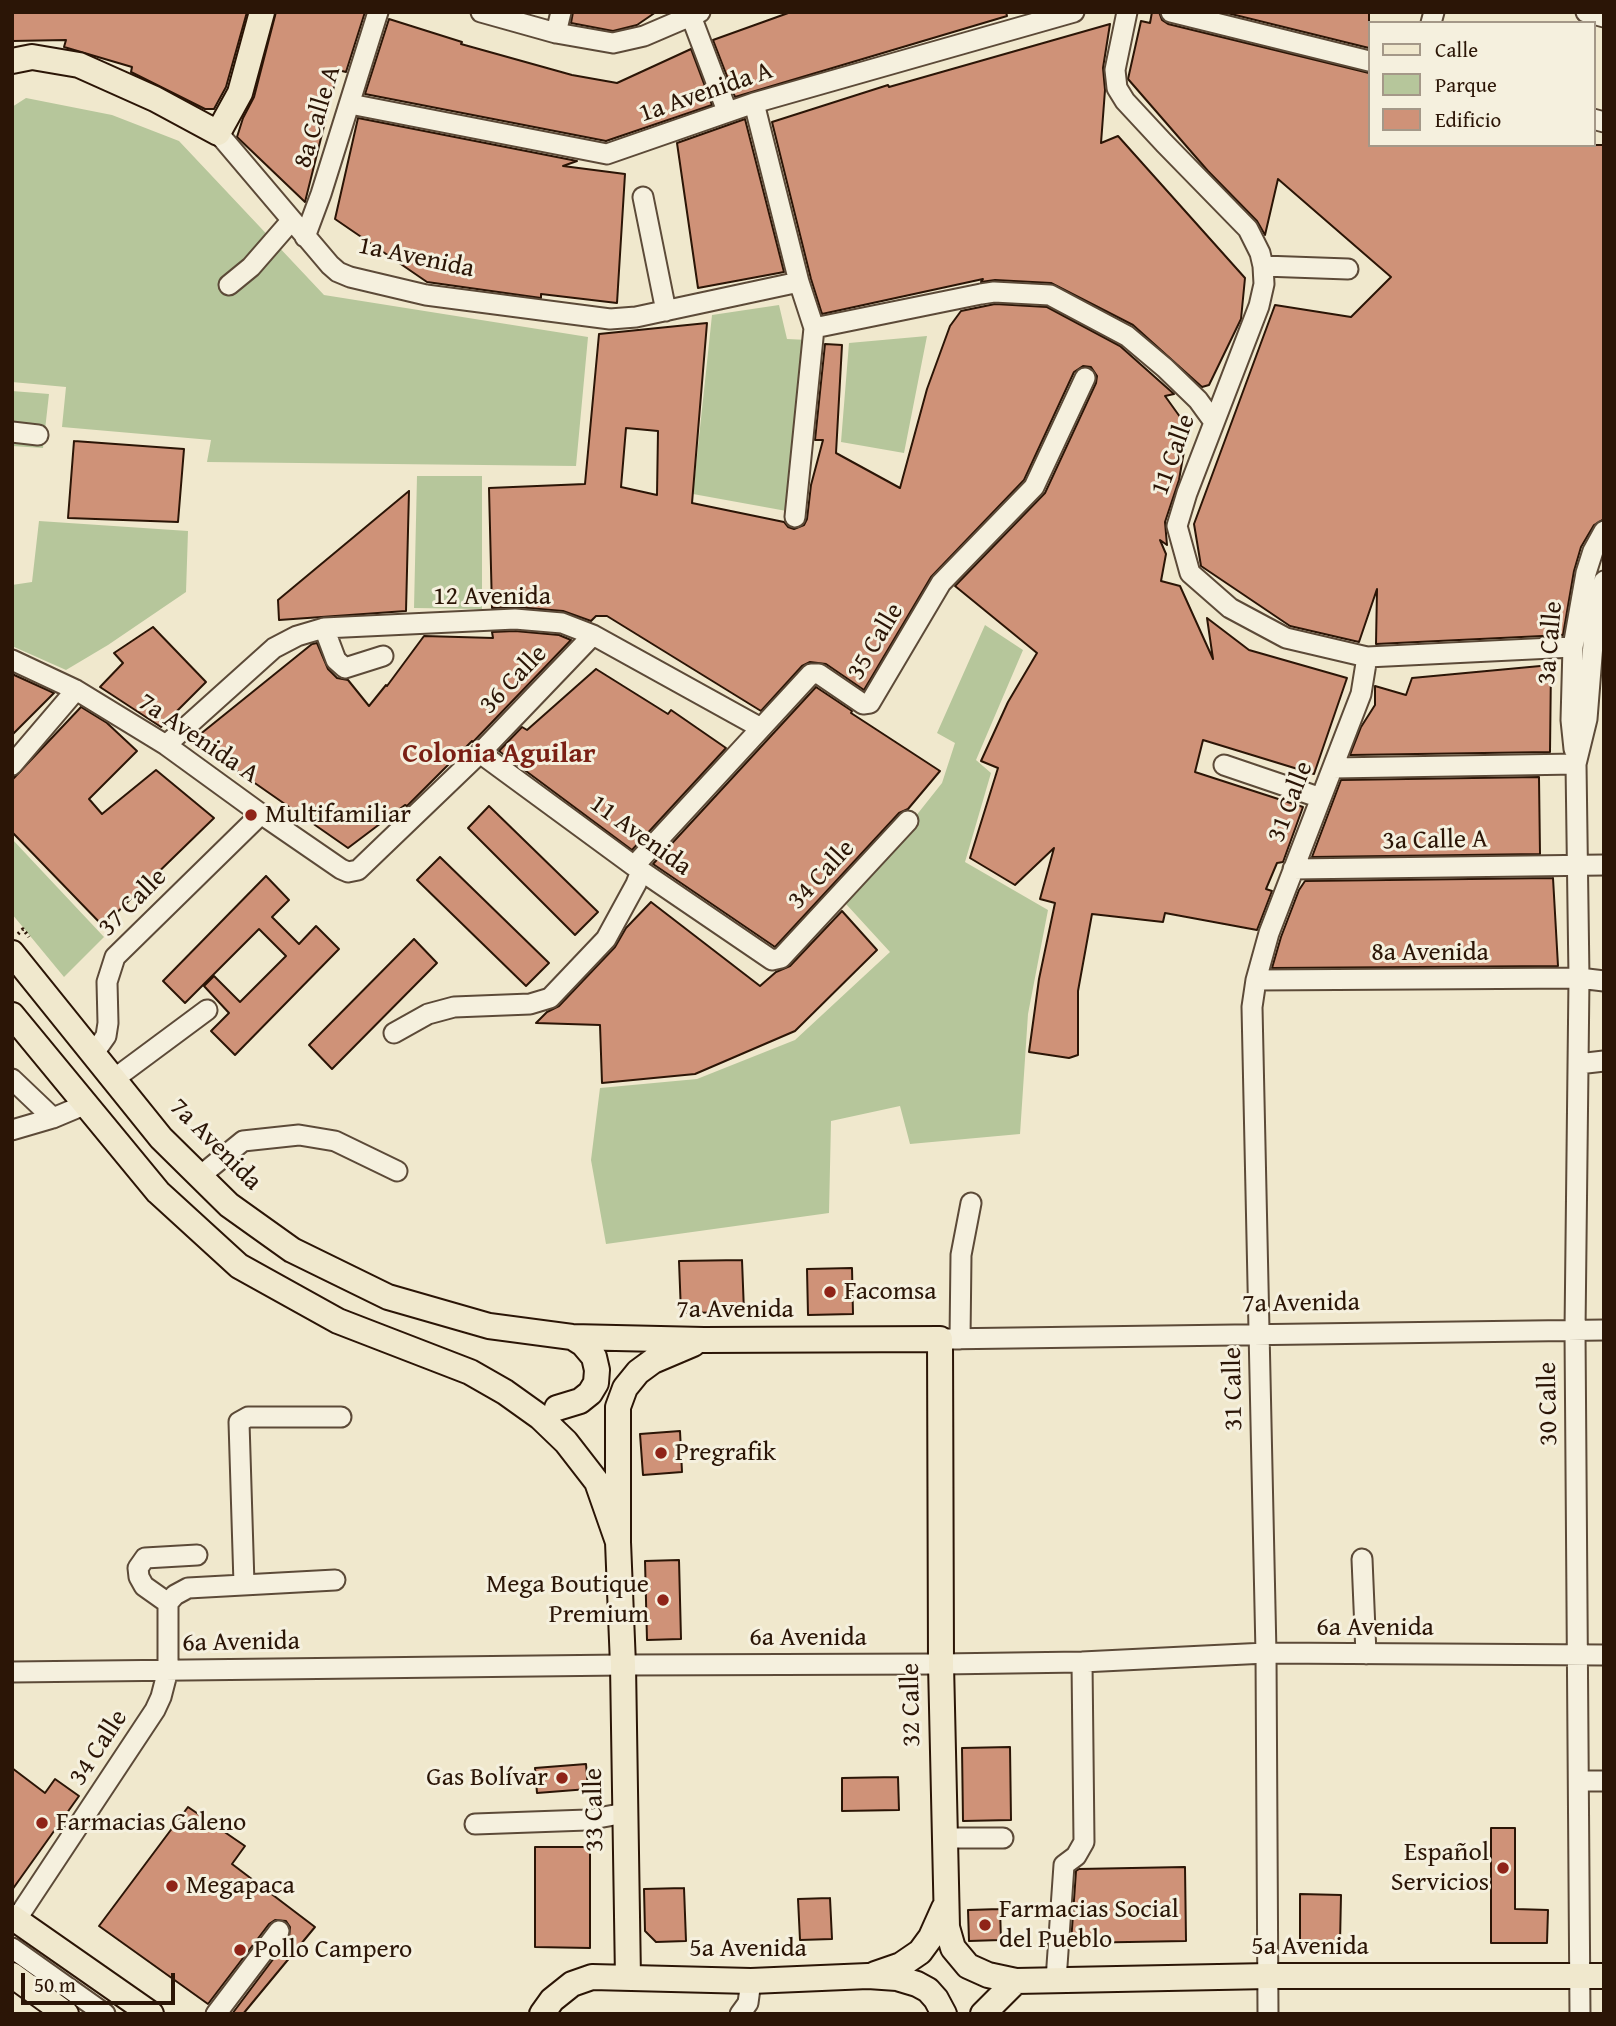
<!DOCTYPE html>
<meta charset="utf-8">
<style>
body{margin:0}
#map{position:relative;width:1616px;height:2026px;overflow:hidden;background:#f0e8cd;font-family:"Gentium Book Plus",serif}
canvas{display:block}
.frame{position:absolute;inset:0;border:14px solid #2b1506;pointer-events:none}
.legend{position:absolute;left:1368px;top:21px;width:228px;height:126px;box-sizing:border-box;background:#f5f0de;border:2px solid #a49888;margin:0;padding:9px 12px;list-style:none;font-size:21px;color:#2b1506}
.legend li{display:flex;align-items:center;gap:14px;height:35px}
.legend b{width:35px;border:2px solid #a49888}
.scale{position:absolute;left:21px;top:1973px;width:154px;height:32px;box-sizing:border-box;border:4px solid #2b1506;border-top:0;padding-left:9px;font-size:21px;line-height:24px;white-space:nowrap;color:#2b1506;-webkit-text-stroke:5px #f5f0de;paint-order:stroke}
</style>
<div id="map">
<canvas width="1616" height="2026"></canvas>
<div class="frame"></div>
<ul class="legend">
<li><b style="height:9px;background:#f0e8cd"></b>Calle</li>
<li><b style="height:19px;background:#b6c69b"></b>Parque</li>
<li><b style="height:19px;background:#cf9278"></b>Edificio</li>
</ul>
<div class="scale">50 m</div>
</div>
<script>
const c = document.querySelector('canvas').getContext('2d');
c.lineJoin = 'round';
function paint(path, color) { c.fillStyle = color; c.fill(path, 'evenodd'); }
const toPath = rows => new Path2D(rows.map(r => 'M' + r).join(''));
function stroke(path, color, width, dash) { c.strokeStyle = color; c.lineWidth = width; c.lineCap = dash ? 'butt' : 'round'; c.setLineDash(dash || []); c.stroke(path); }
function write(font, color, halo, rows, align = 'center') {
  c.font = font + ' "Gentium Book Plus",serif'; c.lineWidth = 6; c.setLineDash([]); c.textBaseline = 'middle'; c.strokeStyle = halo; c.fillStyle = color; for (const [text, x, y, turn = 0] of rows) {
    c.save(); c.translate(x, y); c.rotate((+turn || 0) * Math.PI / 180); c.textAlign = isNaN(turn) ? turn : align; if (halo) c.strokeText(text, 0, 0); c.fillText(text, 0, 0); c.restore();
  }
}
paint(toPath([
 [26,98,112,115,179,141,324,295,588,337,576,466,207,462,211,440,62,427,66,387,12,382,12,107],
 [779,305,787,339,808,340,792,512,693,494,712,315],
 [927,336,904,453,841,442,849,343],
 [12,391,49,394,43,448,12,446],
 [417,476,482,476,482,609,414,608],
 [39,521,188,531,186,592,108,645,66,670,12,646,12,585,32,582],
 [985,625,1023,650,976,760,991,773,965,862,1048,910,1028,1014,1020,1134,910,1144,900,1106,831,1121,829,1213,606,1244,591,1160,600,1088,697,1079,795,1040,890,952,846,904,942,783,955,743,937,733],
 [12,839,104,937,64,977,12,914]
]), '#b6c69b');
const building = toPath([
 [12,12,247,12,226,87,214,109,205,109,131,72,132,67,64,47,66,40,12,41,12,12],
 [276,12,365,12,346,72,338,70,305,202,237,137,243,118,254,97,276,12],
 [573,12,656,12,637,25,613,31,571,23,573,12],
 [791,12,1006,12,1007,16,735,97,713,40,791,12],
 [1152,12,1159,12,1162,20,1168,24,1369,73,1369,145,1604,145,1604,519,1594,525,1581,547,1574,571,1563,635,1376,644,1377,589,1359,642,1290,626,1201,566,1194,524,1275,305,1351,317,1391,277,1278,179,1265,235,1257,221,1208,171,1128,79,1141,21,1150,23,1152,12],
 [1223,12,1369,12,1369,48,1223,12],
 [389,19,462,42,461,44,572,75,617,83,691,49,712,105,606,141,365,94,389,19],
 [1110,24,1103,68,1105,90,1101,143,1118,136,1245,278,1241,319,1209,385,1202,387,1133,325,1051,283,995,280,981,282,983,279,822,314,811,279,772,122,888,85,889,87,1110,24],
 [358,118,577,161,563,166,625,174,617,303,541,294,541,298,427,282,335,219,358,118],
 [745,119,784,272,698,288,677,143,745,119],
 [995,304,1047,307,1120,346,1174,394,1165,396,1188,428,1179,480,1165,522,1167,545,1160,540,1166,554,1161,581,1180,586,1213,659,1207,618,1249,650,1347,678,1314,774,1203,740,1195,772,1303,807,1283,862,1277,863,1266,889,1272,891,1257,930,1165,913,1163,922,1092,914,1078,991,1078,1055,1069,1058,1029,1052,1039,979,1055,903,1040,899,1054,848,1015,885,970,858,998,768,981,761,1008,702,1037,653,955,586,1045,493,1096,383,1097,376,1091,367,1083,366,1074,372,1024,480,931,577,864,690,826,664,810,662,802,666,761,711,607,616,596,616,591,621,563,611,516,607,492,608,489,488,585,484,599,334,707,323,692,503,784,522,788,527,794,529,804,525,807,519,811,485,823,440,815,440,825,344,842,345,836,453,900,488,927,389,950,326,961,311,995,304],
 [626,428,658,431,657,495,621,487,626,428],
 [74,441,184,449,178,522,68,518,74,441],
 [409,491,406,611,279,620,278,600,409,491],
 [153,627,206,682,161,727,100,687,123,663,114,653,153,627],
 [515,631,559,635,571,640,473,742,472,741,407,806,405,805,348,848,193,740,312,644,317,643,328,669,337,678,348,680,369,706,386,685,387,686,424,636,493,638,492,632,515,631],
 [1551,665,1550,752,1350,755,1361,727,1375,705,1375,686,1406,695,1412,678,1551,665],
 [596,669,668,714,671,710,726,748,632,850,499,751,522,727,527,730,596,669],
 [12,674,54,693,12,735,12,674],
 [816,687,852,711,851,713,940,771,908,809,899,813,775,947,653,864,816,687],
 [81,707,107,723,137,751,89,799,102,814,156,770,214,818,103,926,12,832,12,780,81,707],
 [1539,777,1540,854,1312,857,1341,780,1539,777],
 [489,806,598,912,575,935,468,828,489,806],
 [440,857,549,963,526,986,417,880,440,857],
 [266,876,289,900,272,917,299,944,316,926,339,949,235,1055,211,1031,229,1013,204,986,214,976,240,1002,286,956,259,929,185,1003,163,981,266,876],
 [1553,878,1558,966,1272,968,1281,937,1299,890,1305,881,1553,878],
 [651,902,760,986,776,972,790,966,842,911,877,950,795,1031,695,1074,602,1083,600,1025,536,1023,547,1012,559,1006,615,947,626,928,651,902],
 [414,939,437,963,332,1069,309,1045,414,939],
 [742,1260,744,1312,681,1313,679,1261,742,1260],
 [852,1268,853,1314,808,1315,807,1269,852,1268],
 [680,1431,682,1472,643,1475,640,1434,680,1431],
 [679,1560,681,1639,647,1640,645,1561,679,1560],
 [1010,1747,1011,1820,963,1821,962,1748,1010,1747],
 [586,1764,588,1789,537,1793,535,1768,586,1764],
 [12,1768,45,1793,55,1779,79,1796,12,1890,12,1768],
 [898,1777,899,1810,842,1811,842,1778,898,1777],
 [188,1807,245,1846,232,1864,315,1927,243,2014,232,2014,289,1938,290,1927,286,1921,275,1920,269,1924,208,2004,99,1926,188,1807],
 [1491,1828,1515,1828,1515,1909,1548,1910,1547,1943,1491,1943,1491,1828],
 [535,1847,590,1847,590,1948,535,1947,535,1847],
 [1185,1867,1186,1941,1071,1943,1076,1871,1079,1869,1185,1867],
 [684,1888,686,1941,656,1942,645,1931,644,1889,684,1888],
 [1300,1894,1341,1895,1340,1943,1300,1942,1300,1894],
 [830,1898,832,1939,800,1940,798,1899,830,1898],
 [1000,1909,1001,1940,969,1941,968,1910,1000,1909]
]);
paint(building, '#cf9278');
stroke(building, '#2b1506', 2);
const minor = toPath([
 [481,12,556,33,613,43,644,36,700,12],
 [1127,12,1115,70,1117,88,1125,101,1164,143,1248,229,1260,253,1263,266,1264,284,1259,306,1187,493,1177,526,1190,573,1230,608,1286,638,1367,657,1573,647],
 [1171,12,1369,61],
 [1586,12,1604,17],
 [691,16,727,111],
 [1431,23,1434,12],
 [556,33,561,12],
 [754,103,799,282,814,328,795,517],
 [350,104,607,154,754,103,1074,12],
 [1593,119,1604,122],
 [218,133,330,265,338,272,350,277,426,295,610,319,636,317,799,282],
 [643,197,666,311],
 [305,237,321,194,378,12],
 [1263,266,1348,269],
 [229,285,251,267,291,221],
 [814,328,981,294,994,292,1050,295,1127,336,1165,368,1198,400,1214,422],
 [12,432,38,435],
 [324,628,336,660,345,668,383,656],
 [12,660,76,690,166,745,261,814,341,869,348,872,358,870,480,753,593,635],
 [166,745,274,648,297,636,324,628,515,619,562,623,593,635,761,728],
 [1574,749,1571,720,1573,647,1586,573,1593,551,1604,531],
 [480,753,634,866,772,960,781,958,908,821],
 [12,765,76,690],
 [1224,765,1321,798],
 [1333,768,1576,764],
 [634,866,811,674,819,674,863,704,870,703,941,583,1034,487,1085,378],
 [1293,869,1604,865],
 [1256,980,1579,978,1604,981],
 [394,1033,428,1014,454,1007,530,1004,550,998,606,939,636,884,641,871],
 [94,1053,106,1036,108,1023,107,982,115,957,261,814],
 [1578,1064,1604,1061],
 [12,1079,53,1118],
 [114,1079,207,1010],
 [12,1130,53,1118,84,1105],
 [200,1176,243,1141,299,1135,335,1141,397,1171],
 [940,1339,1604,1330],
 [960,1339,961,1255,971,1203],
 [1362,1559,1366,1654],
 [244,1584,239,1422,248,1417,341,1417],
 [168,1603,144,1586,139,1577,138,1568,145,1558,197,1555],
 [12,1672,623,1665,941,1664,1082,1662,1266,1653,1604,1655],
 [1579,1781,1604,1781],
 [475,1824,587,1820,625,1813],
 [944,1838,1003,1838],
 [16,1920,155,1710,161,1697,168,1670,168,1603,175,1595,188,1588,335,1580],
 [12,1948,105,2014],
 [1056,1980,1064,1865,1076,1856,1084,1842,1082,1662],
 [216,2014,279,1931],
 [740,2014,748,2003,751,1981],
 [1268,2014,1266,1653,1252,1007,1256,980,1269,933,1361,694,1367,657],
 [1580,2014,1575,1331,1579,978,1576,764,1587,719,1595,619,1604,581]
]);
const major = toPath([
 [12,61,32,57,79,65,155,99,218,133,240,93,262,12],
 [12,953,161,1138,229,1205,292,1250,388,1297,489,1326,572,1337,704,1340,940,1339,941,1664,947,1927,953,1948,968,1966,988,1975,1016,1981,1269,1976,1604,1976],
 [12,1015,158,1192,239,1266,338,1321,470,1372,505,1392,540,1417,566,1442,597,1482,618,1542],
 [557,1408,580,1401,590,1393,596,1383,597,1370,594,1357,583,1344,572,1337],
 [12,1917,151,2014],
 [875,1974,901,1965,920,1952,931,1937,944,1908],
 [12,1975,66,2014],
 [628,1978,623,1665,618,1542,618,1407,625,1388,638,1372,653,1361,693,1344],
 [542,2014,552,2000,572,1984,592,1977,751,1981,868,1976,897,1978,917,1984,928,1990,936,1999,944,2014],
 [983,2014,1016,1981]
]);
stroke(minor, '#5c4a38', 23);
stroke(major, '#2b1506', 28);
stroke(toPath([
 [18,934,23,929,29,937]
]), '#2b1506', 3.5, [2, 3.5]);
stroke(minor, '#f5f0de', 19);
stroke(major, '#f0e8cd', 24);
for (const [x, y, r, color] of [
 [251,815,7,"#8f2418"],
 [830,1292,7,"#8f2418"],
 [661,1453,7,"#8f2418"],
 [663,1600,7,"#8f2418"],
 [562,1778,7,"#8f2418"],
 [42,1823,7,"#8f2418"],
 [1503,1868,7,"#8f2418"],
 [172,1886,7,"#8f2418"],
 [985,1925,7,"#8f2418"],
 [240,1950,7,"#8f2418"]
]) { const dot = new Path2D(); dot.arc(x, y, r, 0, 2 * Math.PI); c.fillStyle = color; c.fill(dot); stroke(dot, '#f5f0de', 2.5); }
write('26px', '#2b1506', '#f5f0de', [
 ["1a Avenida A",706,93,-19],
 ["8a Calle A",318,117,-73],
 ["1a Avenida",416,258,12],
 ["11 Calle",1174,455,-70],
 ["12 Avenida",492,597],
 ["35 Calle",876,642,-59],
 ["3a Calle",1551,643,-85],
 ["36 Calle",514,680,-46],
 ["7a Avenida A",198,739,34],
 ["31 Calle",1291,802,-69],
 ["11 Avenida",640,836,36],
 ["3a Calle A",1435,841,-1],
 ["34 Calle",822,875,-47],
 ["37 Calle",133,903,-45],
 ["8a Avenida",1430,953],
 ["7a Avenida",215,1145,45],
 ["7a Avenida",1301,1304,-1],
 ["7a Avenida",735,1310],
 ["31 Calle",1234,1389,-91],
 ["30 Calle",1549,1404,-91],
 ["6a Avenida",1375,1628],
 ["6a Avenida",808,1638],
 ["6a Avenida",241,1643,-1],
 ["32 Calle",912,1705,-91],
 ["34 Calle",99,1748,-57],
 ["33 Calle",595,1810,-91],
 ["5a Avenida",1310,1947],
 ["5a Avenida",748,1949]
]);
write('26px', '#2b1506', '#f5f0de', [
 ["Multifamiliar",265,815],
 ["Facomsa",844,1292],
 ["Pregrafik",675,1453],
 ["Mega Boutique",649,1585,"right"],
 ["Premium",649,1615,"right"],
 ["Gas Bolívar",548,1778,"right"],
 ["Farmacias Galeno",56,1823],
 ["Español",1489,1853,"right"],
 ["Servicios",1489,1883,"right"],
 ["Megapaca",186,1886],
 ["Farmacias Social",999,1910],
 ["del Pueblo",999,1940],
 ["Pollo Campero",254,1950]
], 'left');
write('bold 28px', '#7a1f14', '#f5f0de', [
 ["Colonia Aguilar",499,755]
]);
</script>
